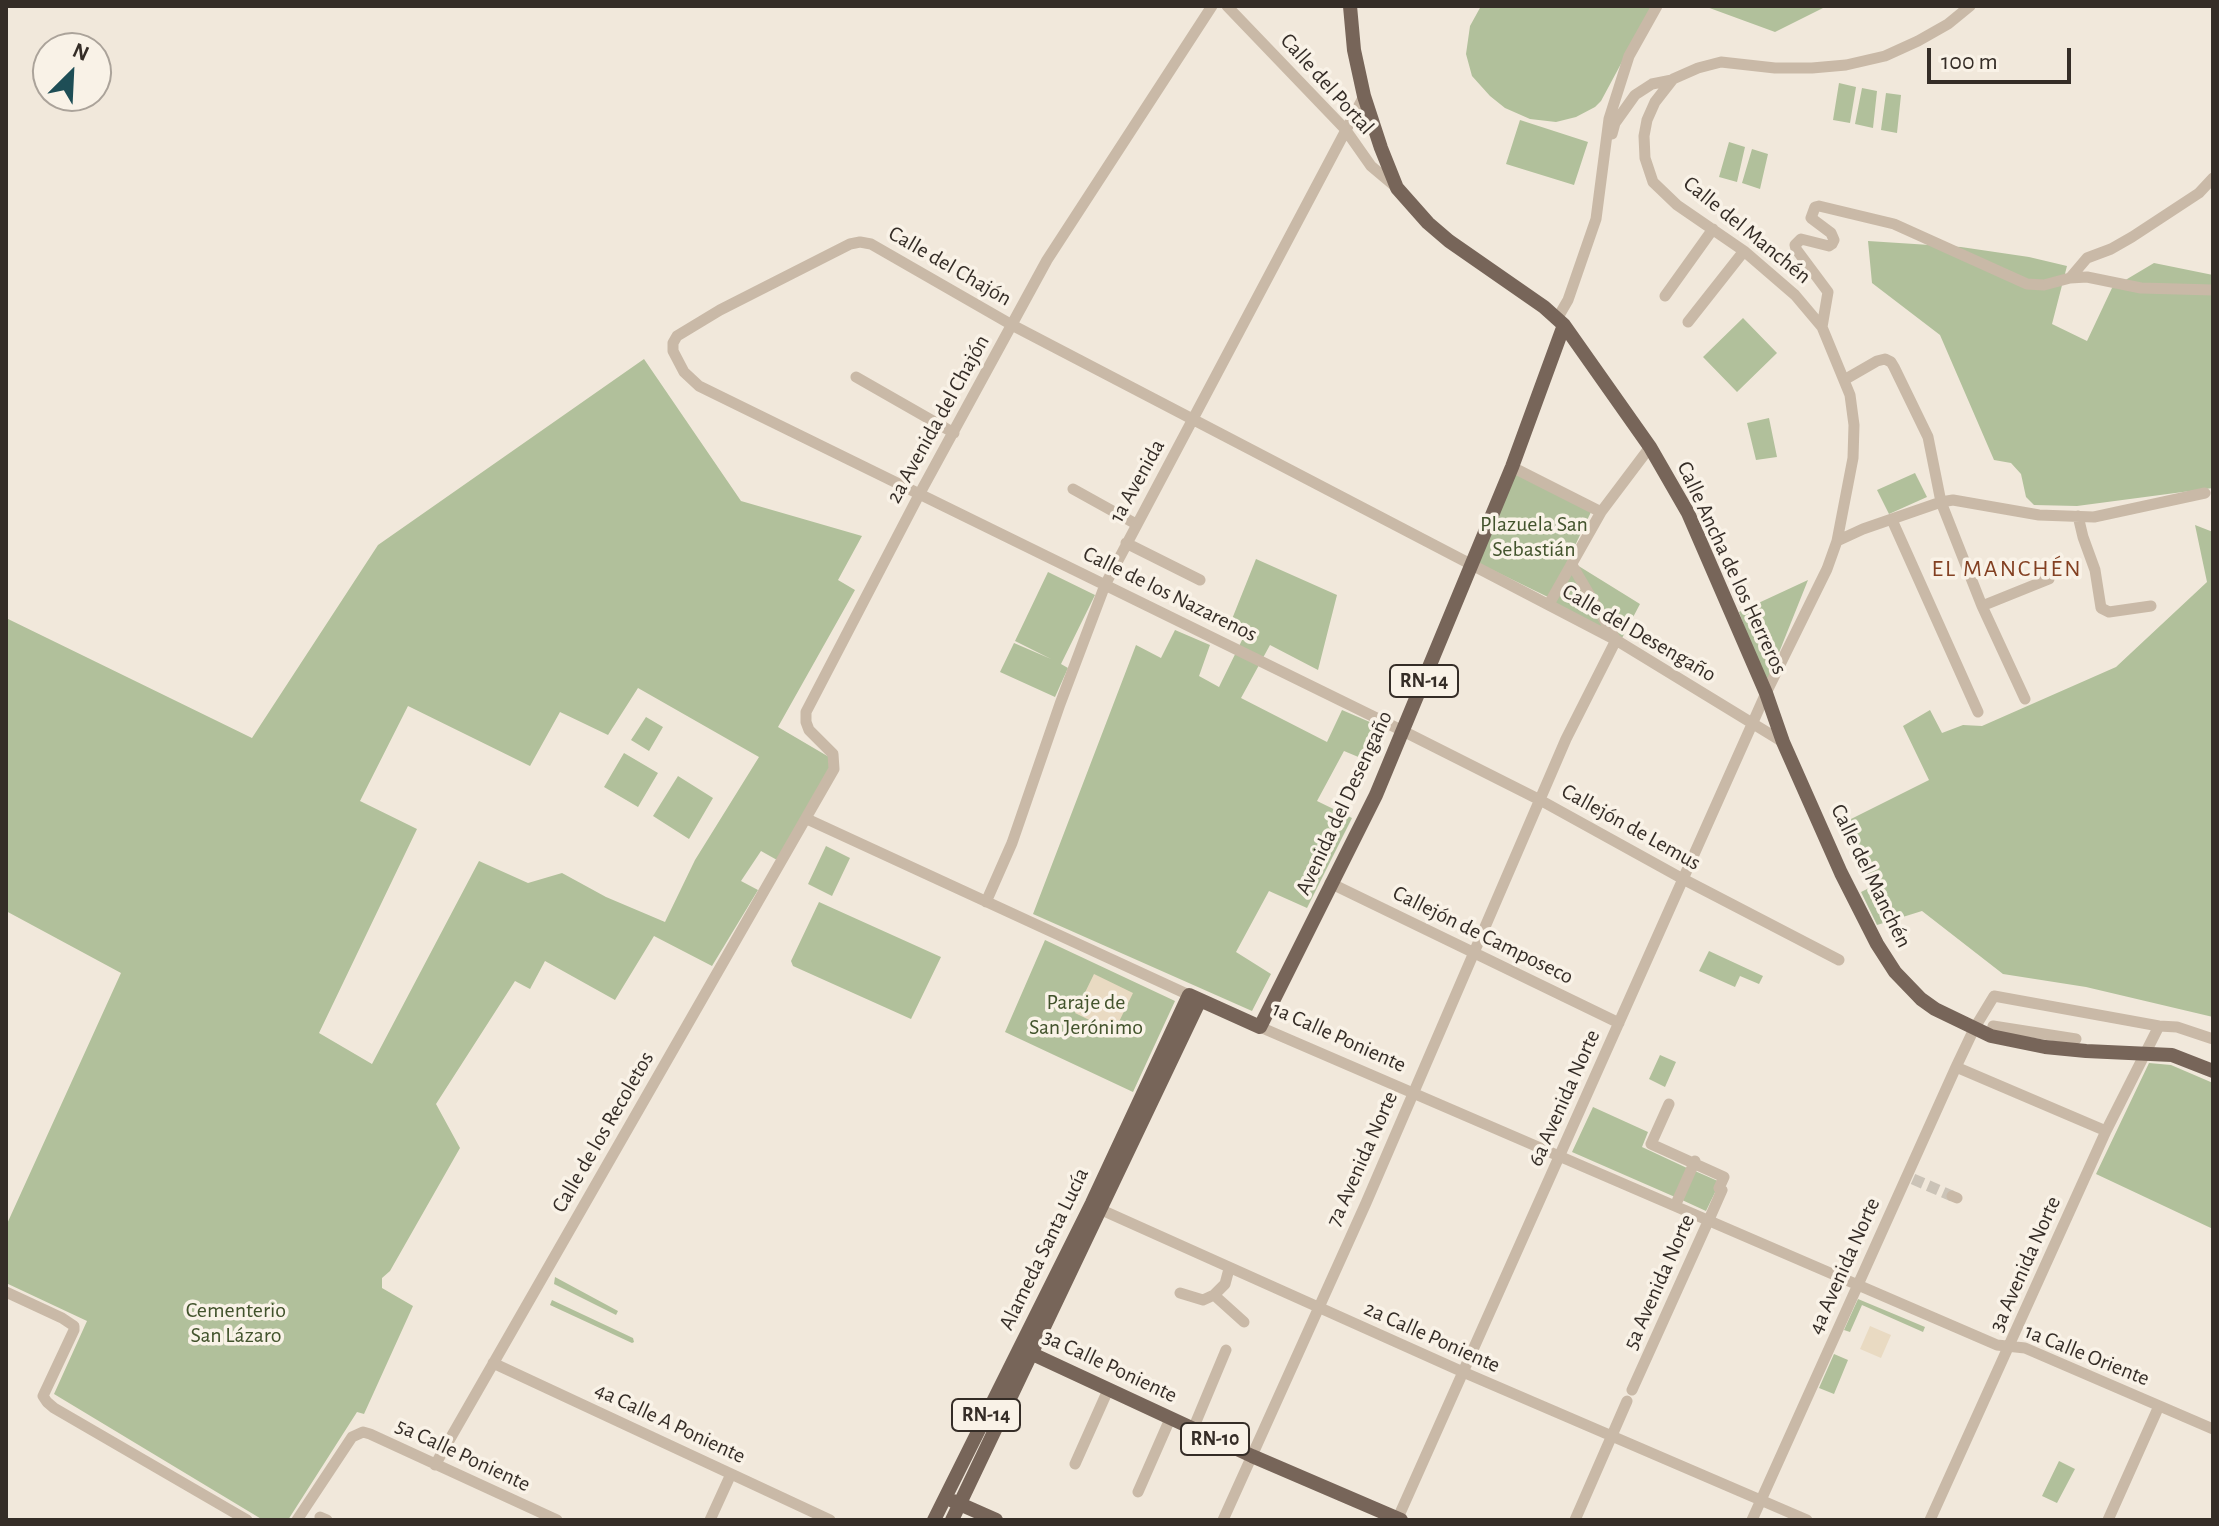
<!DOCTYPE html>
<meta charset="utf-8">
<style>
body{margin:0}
#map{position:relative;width:2219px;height:1526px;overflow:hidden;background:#f1e8db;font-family:"Alegreya Sans",sans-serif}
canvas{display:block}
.frame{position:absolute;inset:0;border:8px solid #352d27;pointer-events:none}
.north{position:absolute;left:32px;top:32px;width:80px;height:80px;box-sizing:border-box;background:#f9f2e7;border:2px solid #aba39a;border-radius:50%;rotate:24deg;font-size:22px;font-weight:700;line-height:32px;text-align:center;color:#352d27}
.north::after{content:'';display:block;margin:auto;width:28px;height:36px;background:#1e4e56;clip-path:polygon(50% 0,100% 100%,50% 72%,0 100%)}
.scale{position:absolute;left:1927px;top:48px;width:144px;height:36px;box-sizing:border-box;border:4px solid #352d27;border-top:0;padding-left:10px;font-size:24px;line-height:28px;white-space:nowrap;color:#352d27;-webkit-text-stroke:6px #f9f2e7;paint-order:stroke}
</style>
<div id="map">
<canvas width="2219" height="1526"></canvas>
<div class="frame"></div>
<div class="north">N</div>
<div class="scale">100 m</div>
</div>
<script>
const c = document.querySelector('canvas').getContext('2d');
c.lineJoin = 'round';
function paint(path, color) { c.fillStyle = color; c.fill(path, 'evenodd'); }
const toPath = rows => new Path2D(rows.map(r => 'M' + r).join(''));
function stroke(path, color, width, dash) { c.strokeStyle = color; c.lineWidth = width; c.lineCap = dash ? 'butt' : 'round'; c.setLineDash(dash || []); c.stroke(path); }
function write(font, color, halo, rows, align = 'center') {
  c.font = font + ' "Alegreya Sans",sans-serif'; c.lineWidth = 7; c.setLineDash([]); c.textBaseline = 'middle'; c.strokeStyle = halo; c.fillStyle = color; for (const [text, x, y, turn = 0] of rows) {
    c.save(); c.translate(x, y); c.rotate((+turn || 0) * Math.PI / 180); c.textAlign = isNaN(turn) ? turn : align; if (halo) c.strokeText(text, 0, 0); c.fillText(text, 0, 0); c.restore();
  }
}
paint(toPath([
 [1481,6,1652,6,1601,101,1595,107,1576,117,1556,122,1530,119,1505,108,1490,96,1472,76,1466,54,1470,26],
 [1704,6,1827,6,1775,32],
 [1839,83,1856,87,1850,123,1833,120],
 [1862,88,1877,91,1873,128,1855,124],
 [1886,93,1901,95,1897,133,1881,130],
 [1520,120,1588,142,1574,185,1506,164],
 [1729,142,1745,147,1737,182,1719,177],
 [1752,149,1768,154,1760,189,1742,183],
 [1868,241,1961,247,2029,257,2067,266,2052,324,2087,341,2112,288,2154,263,2213,275,2213,488,2077,506,2034,505,2026,497,2021,474,2011,463,1994,460,1940,335,1872,283],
 [1743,318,1777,353,1737,392,1703,357],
 [644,359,741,501,862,536,838,580,855,590,778,727,829,757,831,767,777,860,761,851,741,881,758,890,712,966,654,936,615,1000,545,961,530,989,515,981,436,1104,460,1148,390,1271,382,1278,382,1288,413,1306,364,1414,357,1412,288,1520,263,1520,54,1394,87,1321,6,1283,6,1226,121,973,6,911,6,618,252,738,378,545],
 [638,688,759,757,695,860,665,922,606,897,562,873,528,883,479,861,372,1064,319,1033,417,829,360,801,408,706,530,766,560,712,608,735],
 [1769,418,1777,457,1756,460,1747,423],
 [1514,473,1591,512,1550,598,1478,563],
 [1915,473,1927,497,1889,514,1877,490],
 [2195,525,2213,532,2213,1017,2086,987,2003,974,1922,911,1877,925,1861,892,1871,887,1849,820,1929,780,1903,726,1930,710,1942,733,1963,725,1982,726,2116,667,2207,582],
 [1256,559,1337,595,1318,670,1270,645,1241,698,1327,742,1342,710,1386,729,1368,761,1344,751,1317,801,1352,818,1307,908,1269,891,1236,952,1271,974,1252,1011,1033,914,1136,645,1161,658,1175,630,1210,645,1199,676,1219,687,1244,636,1228,629],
 [1577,565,1640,604,1620,642],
 [1571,571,1609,633,1554,602],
 [1048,572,1095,595,1061,664,1068,668,1055,697,1000,672,1014,643,1051,659,1015,641],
 [1808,580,1766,685,1739,612],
 [646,717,663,727,649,751,631,740],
 [624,753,658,773,638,807,604,787],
 [678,776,713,798,689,839,653,816],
 [826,846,850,858,832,896,808,884],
 [819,902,941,957,911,1019,793,966,791,961],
 [1045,940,1175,1001,1133,1092,1005,1032],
 [1709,951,1763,976,1759,984,1740,976,1735,987,1699,971],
 [1660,1055,1676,1062,1665,1087,1649,1079],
 [2149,1063,2171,1065,2213,1083,2213,1229,2096,1174],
 [1593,1107,1648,1132,1642,1147,1687,1168,1675,1197,1572,1152],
 [1695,1171,1720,1182,1706,1211,1682,1200],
 [555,1277,618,1311,616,1315,554,1284],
 [1858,1299,1925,1327,1923,1332,1862,1305,1850,1332,1844,1330],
 [552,1300,633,1338,634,1342,632,1343,550,1305],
 [1834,1354,1848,1360,1834,1394,1819,1388],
 [2059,1461,2075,1469,2057,1503,2042,1496]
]), '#b1c09b');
paint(toPath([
 [1094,974,1133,993,1114,1032,1075,1013],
 [1870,1326,1891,1335,1881,1358,1860,1349]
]), '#e9dac2');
stroke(toPath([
 [1913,1179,1952,1196]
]), '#cbc3b7', 11, [11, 5.5]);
stroke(toPath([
 [1227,6,1345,129,1371,166,1396,187],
 [1612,134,1615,123,1635,95,1652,84,1672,80],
 [2070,278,2087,258,2111,249,2132,237,2199,193,2213,178],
 [1665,296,1713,229],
 [1557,319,1568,300,1596,219,1609,119,1629,56,1657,6],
 [1688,322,1744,251],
 [1822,327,1828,292,1796,249,1795,245,1801,239,1829,246,1832,244,1834,240,1831,233,1811,218,1815,207,1819,206,1894,224,2027,284,2044,285,2070,278,2087,277,2141,288,2213,290],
 [856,377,954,433],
 [1844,380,1877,361,1885,359,1891,362,1894,367,1928,437,1941,502,1982,606,2025,699],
 [1512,467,1601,512],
 [1073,489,1136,524],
 [2078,516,2083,537,2095,570,2101,608,2109,612,2151,606],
 [1892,520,1978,712],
 [1837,541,1863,529,1941,502,1953,500,2039,515,2094,517,2205,493],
 [1126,543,1200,580],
 [1549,604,1601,512,1650,447],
 [1982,606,2049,579],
 [1783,742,1616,640,1012,325,871,244,860,242,850,244,720,310,677,336,673,343,673,351,684,372,699,386,1403,731,1540,800,1683,879,1839,960],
 [807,819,1189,995],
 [1330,883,1619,1023],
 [986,902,1012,843,1060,704,1105,585,1364,96],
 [1260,1027,1997,1345,2025,1348,2213,1429],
 [1991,1036,1993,1026,2076,1039],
 [1956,1067,2106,1131],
 [1952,1196,1957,1198],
 [1675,1206,1695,1161],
 [1095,1207,1463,1372,1807,1520],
 [6,1292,62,1318,74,1326,74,1330,43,1396,47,1402,54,1408,247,1520],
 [1180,1293,1203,1300,1214,1295,1225,1284,1229,1269],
 [1214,1295,1244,1322],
 [493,1363,830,1520],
 [1632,1390,1711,1215,1722,1190,1719,1188,1724,1177,1651,1144,1669,1104],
 [1193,1429,1226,1350],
 [1075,1464,1108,1390],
 [435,1465,834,769,833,754,809,730,806,722,806,712,920,493,1047,260,1212,6],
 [1138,1492,1170,1419],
 [320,1517,327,1520],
 [297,1520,352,1437,363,1432,370,1434,557,1520],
 [710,1520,731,1474],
 [1223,1520,1366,1203,1566,739,1616,640,1572,565],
 [1397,1520,1766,693,1827,569,1837,541,1853,458,1854,425,1850,395,1822,327,1795,295,1744,251,1677,205,1653,182,1645,158,1644,136,1647,120,1655,102,1673,79,1698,68,1721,62,1775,68,1812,68,1846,65,1885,56,1918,41,1948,24,1970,6],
 [1575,1520,1627,1401],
 [1752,1520,1956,1067,1974,1029,1994,996,2159,1026,2177,1027,2213,1039],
 [1930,1520,2106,1131,2159,1026],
 [2108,1520,2159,1406]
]), '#c9b9a7', 11);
stroke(toPath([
 [1350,6,1354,50,1364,96,1381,148,1397,188,1428,223,1449,241,1544,307,1564,325,1650,447,1688,513,1766,693,1783,742,1841,873,1877,944,1895,972,1921,999,1935,1009,1991,1036,2045,1047,2086,1051,2172,1055,2213,1071],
 [1026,1351,1252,1456,1401,1520],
 [953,1501,996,1520],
 [934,1520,1092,1203,1189,995,1260,1027,1376,795,1512,467,1564,325],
 [952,1520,1200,1000]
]), '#776559', 14);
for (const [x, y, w] of [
 [1424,681,68],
 [986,1415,68],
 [1215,1439,68]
]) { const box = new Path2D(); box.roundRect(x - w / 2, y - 16, w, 32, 6); c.fillStyle = '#f9f2e7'; c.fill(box); stroke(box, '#352d27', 2); }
write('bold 20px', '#352d27', null, [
 ["RN-14",1424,681],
 ["RN-14",986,1415],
 ["RN-10",1215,1439]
]);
write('22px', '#352d27', '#f9f2e7', [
 ["Calle del Portal",1327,84,48],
 ["Calle del Manchén",1747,230,39],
 ["Calle del Chajón",950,266,30],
 ["2a Avenida del Chajón",938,419,-61],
 ["1a Avenida",1137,481,-61],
 ["Calle Ancha de los Herreros",1732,568,65],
 ["Calle de los Nazarenos",1170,594,26],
 ["Calle del Desengaño",1639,633,30],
 ["Avenida del Desengaño",1344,803,-65],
 ["Callejón de Lemus",1631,827,29],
 ["Calle del Manchén",1871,876,64],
 ["Callejón de Camposeco",1483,935,26],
 ["1a Calle Poniente",1339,1037,24],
 ["6a Avenida Norte",1564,1098,-66],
 ["Calle de los Recoletos",603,1132,-60],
 ["7a Avenida Norte",1362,1159,-66],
 ["Alameda Santa Lucía",1044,1249,-64],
 ["3a Avenida Norte",2025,1264,-66],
 ["4a Avenida Norte",1844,1266,-66],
 ["5a Avenida Norte",1659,1282,-66],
 ["2a Calle Poniente",1432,1337,24],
 ["1a Calle Oriente",2087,1355,22],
 ["3a Calle Poniente",1110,1366,25],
 ["4a Calle A Poniente",670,1423,25],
 ["5a Calle Poniente",463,1455,25]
]);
write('22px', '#42532c', '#f9f2e7', [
 ["Plazuela San",1534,524],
 ["Sebastián",1534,549],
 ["Paraje de",1086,1002],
 ["San Jerónimo",1086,1027],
 ["Cementerio",236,1310],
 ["San Lázaro",236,1335]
]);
c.letterSpacing = '2px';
write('24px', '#834022', '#f9f2e7', [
 ["EL MANCHÉN",2007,569]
]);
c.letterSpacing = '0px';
</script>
